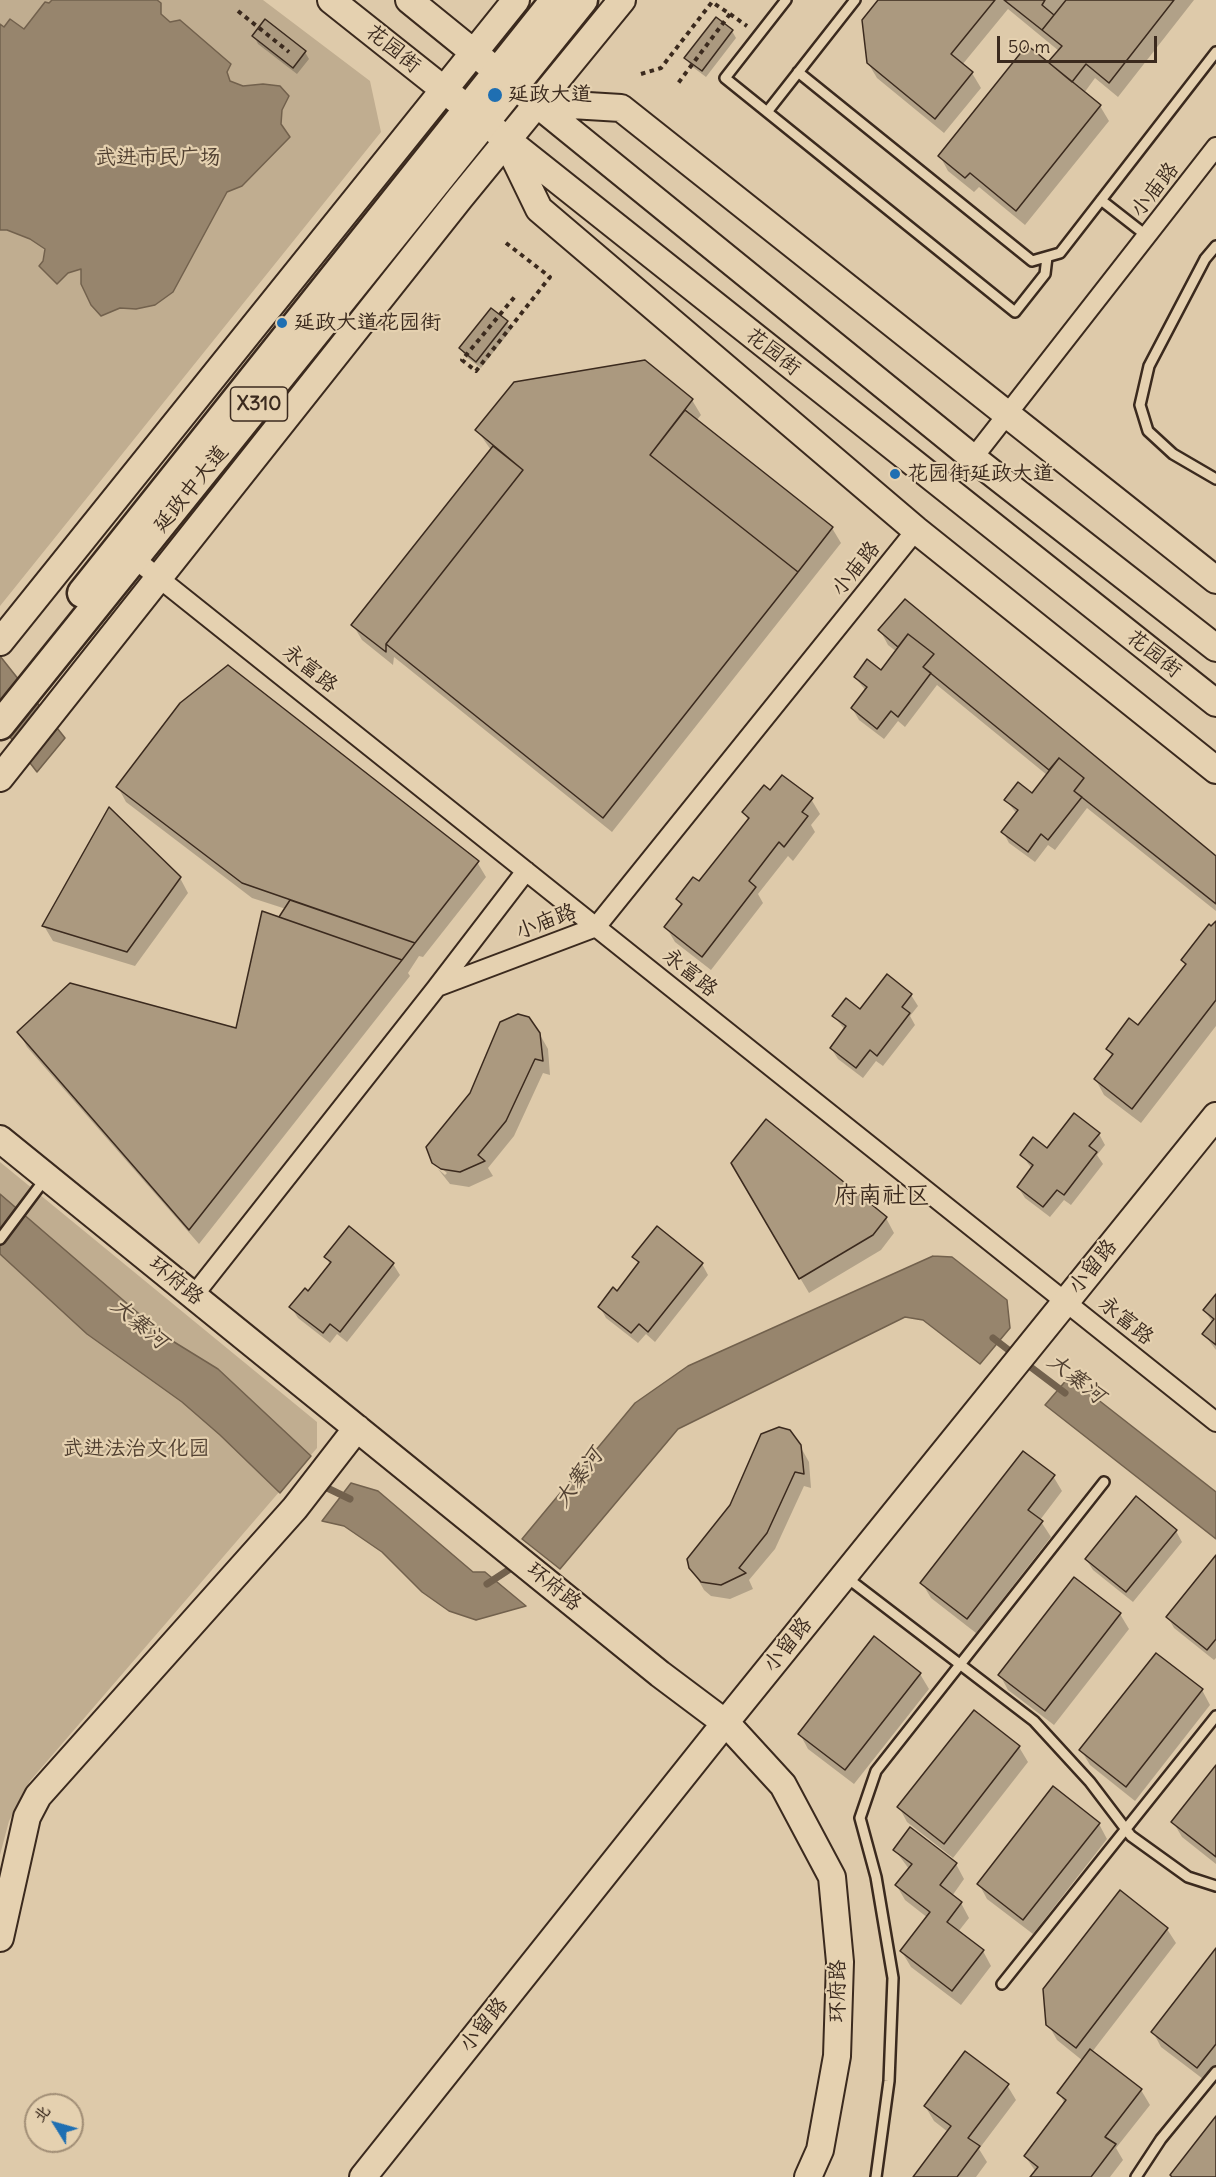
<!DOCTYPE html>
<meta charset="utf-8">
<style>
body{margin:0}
#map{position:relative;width:1216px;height:2177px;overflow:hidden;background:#decaaa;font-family:Delius,"LXGW WenKai TC",sans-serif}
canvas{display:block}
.north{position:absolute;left:24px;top:2093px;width:60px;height:60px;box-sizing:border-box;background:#e5d1b0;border:2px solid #a18e76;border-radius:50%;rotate:307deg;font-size:16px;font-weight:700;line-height:24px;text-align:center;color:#3b2a1e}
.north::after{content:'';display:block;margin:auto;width:21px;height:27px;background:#1f6fb2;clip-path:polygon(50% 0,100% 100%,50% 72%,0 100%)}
.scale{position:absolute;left:997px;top:36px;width:160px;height:27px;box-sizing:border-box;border:3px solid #3b2a1e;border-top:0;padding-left:8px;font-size:18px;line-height:21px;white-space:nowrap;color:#3b2a1e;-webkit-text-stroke:4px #e5d1b0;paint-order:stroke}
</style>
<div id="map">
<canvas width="1216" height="2177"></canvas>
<div class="north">北</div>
<div class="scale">50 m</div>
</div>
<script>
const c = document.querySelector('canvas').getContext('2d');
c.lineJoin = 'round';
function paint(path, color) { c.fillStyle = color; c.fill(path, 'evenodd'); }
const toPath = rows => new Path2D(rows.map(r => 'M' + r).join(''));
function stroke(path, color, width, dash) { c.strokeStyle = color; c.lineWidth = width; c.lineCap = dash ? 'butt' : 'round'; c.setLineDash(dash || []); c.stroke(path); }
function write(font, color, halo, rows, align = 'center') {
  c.font = font + ' Delius,"LXGW WenKai TC",sans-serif'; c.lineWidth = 4.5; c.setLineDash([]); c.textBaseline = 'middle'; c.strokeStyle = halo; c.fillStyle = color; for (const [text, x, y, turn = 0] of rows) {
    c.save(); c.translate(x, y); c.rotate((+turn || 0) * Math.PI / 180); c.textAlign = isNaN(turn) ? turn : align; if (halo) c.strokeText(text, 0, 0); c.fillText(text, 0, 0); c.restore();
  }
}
paint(toPath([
 [0,0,263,0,370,81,381,132,0,606],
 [0,1162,317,1422,317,1448,30,1781,9,1821,0,1855]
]), '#c0ad90');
const water = toPath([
 [52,0,157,0,161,3,161,14,170,22,180,20,231,64,227,72,230,81,243,86,263,84,280,86,289,96,282,110,281,124,290,137,242,186,227,192,173,292,155,305,136,309,120,308,101,316,91,305,81,284,81,269,68,273,57,284,39,266,43,261,45,249,30,239,7,230,0,230,0,24,4,27,10,19,24,29,45,2,49,3,52,0],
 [0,656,65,738,37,772,0,724,0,656],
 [0,1194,166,1337,218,1369,311,1456,280,1493,220,1435,182,1402,87,1334,0,1254,0,1194],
 [933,1256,952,1257,1007,1300,1010,1328,980,1364,923,1320,905,1317,678,1429,560,1569,522,1539,635,1403,688,1366,933,1256],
 [1069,1377,1216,1492,1216,1539,1045,1405,1069,1377],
 [351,1483,378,1491,473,1572,485,1572,526,1606,476,1620,449,1611,422,1592,382,1552,344,1526,322,1521,351,1483]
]);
paint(water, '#97856d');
stroke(water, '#72614d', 1.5);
paint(toPath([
 [880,0,1194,0,1118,97,1095,78,1084,93,1100,106,1109,121,1025,225,979,187,974,192,948,171,940,156,1048,64,1059,51,1008,9,962,65,972,73,981,88,944,133,877,78,868,63],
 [732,31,736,38,706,77,690,65,686,58],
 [254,36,305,52,309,59,297,74,258,44],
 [492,310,507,322,511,330,481,368,465,356,461,349],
 [644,362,692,400,701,415,696,421,832,528,841,543,612,832,394,657,393,665,362,640,353,625,491,450,477,430],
 [905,601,1216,858,1216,911,1087,808,1055,850,1048,845,1035,862,1009,843,1003,832,1017,814,1006,800,1032,795,1047,775,937,685,905,727,898,721,884,739,859,720,852,708,866,691,855,677,881,672,897,652,888,645,880,630],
 [118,787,477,862,486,877,423,957,419,956,408,973,410,976,199,1244,27,1047,19,1032,237,1030,280,919,286,909,252,898,126,802],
 [771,792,811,799,820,814,811,825,815,832,793,861,788,856,758,894,763,903,711,970,675,942,666,927,682,907,678,900,699,883,748,820,744,813],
 [180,878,188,893,135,966,53,941,44,926],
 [1216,923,1216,1026,1141,1123,1104,1095,1096,1080,1113,1058,1107,1049,1139,1027,1186,966,1183,960],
 [911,995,918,1006,910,1016,915,1025,883,1066,876,1061,863,1078,838,1059,831,1048,845,1030,834,1016],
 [539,1033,548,1049,550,1075,543,1073,514,1136,488,1168,493,1176,469,1187,450,1184,438,1169,445,1175,447,1173,435,1163],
 [1099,1134,1105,1145,1097,1155,1103,1164,1071,1205,1064,1200,1050,1217,1025,1198,1018,1187,1032,1169,1022,1155,1047,1150],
 [732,1163,886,1218,894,1233,881,1250,809,1293],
 [326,1257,393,1264,400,1275,347,1342,337,1334,330,1343,298,1318,291,1307,308,1293,330,1265],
 [634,1257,702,1264,708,1275,655,1342,646,1334,638,1343,606,1318,600,1307,617,1293,639,1265],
 [1216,1296,1216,1350,1204,1334,1213,1323,1205,1311],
 [772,1429,789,1431,800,1446,809,1462,811,1488,804,1486,775,1549,749,1580,753,1589,730,1599,711,1596,704,1590,695,1574,731,1506,762,1435],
 [1053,1476,1062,1491,1040,1520,1051,1537,976,1633,931,1598,922,1583],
 [1176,1531,1182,1542,1133,1602,1093,1570,1086,1559],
 [1216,1558,1216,1658,1214,1660,1174,1628,1168,1617],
 [1075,1579,1120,1614,1129,1629,1054,1725,1008,1690,1000,1675],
 [920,1674,929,1689,854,1784,808,1749,800,1734],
 [1202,1690,1210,1705,1135,1801,1090,1765,1081,1750],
 [1019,1747,1028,1762,953,1858,907,1822,899,1807],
 [1216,1767,1216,1864,1182,1837,1173,1822],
 [1099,1824,1107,1839,1033,1934,987,1899,979,1884],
 [895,1850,956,1864,964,1879,952,1896,961,1903,969,1918,958,1932,983,1951,991,1966,961,2005,911,1967,902,1952,928,1918,905,1900,897,1886,909,1869],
 [1167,1929,1176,1943,1092,2052,1141,2090,1150,2105,1116,2148,1123,2160,1110,2177,1032,2177,1036,2172,1025,2156,1065,2104,1059,2093,1083,2061,1057,2040,1048,2024],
 [1216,1951,1216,2070,1207,2082,1161,2047,1153,2032],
 [1007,2085,1016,2100,979,2149,987,2162,976,2177,914,2177,948,2132,934,2121,925,2106]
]), '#0003');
stroke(toPath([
 [993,1338,1015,1355],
 [1024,1362,1065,1393],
 [319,1484,350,1499],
 [487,1584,516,1565]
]), '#72614d', 7);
const building = toPath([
 [878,0,995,0,951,54,973,72,935,119,867,63,862,20,878,0],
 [1004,0,1045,0,1042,5,1054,15,1042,30,1004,0],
 [1066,0,1174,0,1109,83,1086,64,1072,82,1048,62,1062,46,1042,30,1066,0],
 [716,17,733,30,702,71,684,58,716,17],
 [265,19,306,51,293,68,252,36,265,19],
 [1027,45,1101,105,1016,211,970,173,965,178,938,156,1027,45],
 [491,308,508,321,476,362,459,348,491,308],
 [645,360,693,399,650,455,798,572,603,818,386,644,523,470,475,430,514,382,645,360],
 [685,410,833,527,798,572,650,455,685,410],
 [493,446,523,470,386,644,386,652,351,625,493,446],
 [905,599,1216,856,1216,904,1074,791,1084,778,1059,758,1049,770,923,667,934,654,908,634,898,647,878,630,905,599],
 [908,634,934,654,923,667,931,673,898,717,891,711,877,729,851,708,867,687,854,677,867,659,881,670,908,634],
 [228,665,479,861,415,943,242,883,116,787,180,703,228,665],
 [1059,758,1084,778,1074,791,1082,797,1048,840,1041,834,1028,852,1001,832,1018,810,1004,800,1018,782,1032,793,1059,758],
 [782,775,813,798,802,812,808,816,784,847,779,842,749,881,756,887,702,957,664,927,682,904,676,899,693,877,699,881,749,818,742,812,764,785,770,790,782,775],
 [109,807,181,877,127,952,42,926,109,807],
 [290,900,415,943,402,960,279,917,290,900],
 [262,911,402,960,189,1230,17,1032,70,983,236,1028,262,911],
 [1216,921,1216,1000,1132,1109,1094,1079,1113,1054,1106,1049,1129,1018,1138,1025,1186,964,1181,960,1209,924,1211,926,1216,921],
 [887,974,912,994,902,1007,910,1013,877,1056,870,1050,856,1068,830,1048,846,1026,832,1016,846,998,860,1009,887,974],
 [518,1014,529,1017,540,1033,543,1061,535,1059,506,1121,478,1155,485,1161,460,1172,441,1169,432,1163,426,1147,470,1093,500,1022,518,1014],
 [1074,1113,1100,1133,1089,1146,1097,1152,1064,1195,1057,1190,1043,1207,1017,1187,1033,1165,1020,1155,1033,1137,1047,1148,1074,1113],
 [766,1119,887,1217,873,1235,799,1279,731,1163,766,1119],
 [349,1226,394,1263,340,1332,330,1324,323,1333,289,1307,305,1288,308,1291,331,1262,324,1257,349,1226],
 [657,1226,703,1263,648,1332,639,1324,631,1333,598,1307,613,1287,617,1291,639,1262,632,1257,657,1226],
 [1216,1294,1216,1345,1202,1334,1214,1319,1203,1310,1216,1294],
 [779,1427,790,1430,801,1445,804,1474,795,1472,767,1533,739,1568,746,1573,721,1585,701,1582,689,1568,687,1559,730,1505,761,1434,779,1427],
 [1023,1451,1055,1475,1028,1510,1043,1521,967,1619,920,1583,1023,1451],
 [1136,1496,1177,1530,1126,1592,1085,1559,1136,1496],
 [1216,1555,1216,1639,1207,1650,1166,1617,1216,1555],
 [1074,1577,1121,1613,1045,1711,998,1675,1074,1577],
 [874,1636,921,1673,845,1770,798,1734,874,1636],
 [1156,1653,1203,1689,1126,1787,1079,1750,1156,1653],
 [974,1710,1020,1746,944,1844,897,1807,974,1710],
 [1216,1765,1216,1857,1171,1822,1216,1765],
 [1053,1786,1100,1823,1023,1920,977,1884,1053,1786],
 [910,1827,957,1863,940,1885,962,1902,947,1922,984,1950,952,1991,900,1951,930,1912,895,1885,912,1864,893,1850,910,1827],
 [1120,1890,1168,1928,1076,2048,1046,2025,1043,1989,1120,1890],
 [1216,1948,1216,2044,1197,2068,1151,2032,1216,1948],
 [1090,2049,1142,2089,1105,2137,1116,2144,1091,2177,1030,2177,1038,2167,1024,2156,1066,2100,1057,2093,1090,2049],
 [965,2051,1009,2084,968,2138,980,2146,957,2177,913,2177,951,2126,924,2106,965,2051],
 [1216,2116,1216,2177,1172,2177,1170,2175,1216,2116]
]);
paint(building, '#ab997f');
stroke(building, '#3b2a1e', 1.5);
const lane = toPath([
 [786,0,725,78,1015,312,1045,274,1047,257],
 [798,72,1032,261,1060,253,1216,52],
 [767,112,855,0],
 [1101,200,1147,236],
 [1216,246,1205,259,1149,366,1140,405,1148,431,1173,454,1216,479],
 [0,1239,45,1179],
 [846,1577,1034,1721,1090,1782,1131,1836,1188,1877,1216,1886],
 [1002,1984,1216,1716],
 [876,2177,889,2081,893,1978,876,1877,860,1818,876,1771,1104,1482],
 [1136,2177,1161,2139,1216,2072]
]);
const street = toPath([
 [973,458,1216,147],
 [135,559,1216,1422],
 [437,987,526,871],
 [194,1295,437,987,596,927,916,530]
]);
const secondary = toPath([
 [331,0,1216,703],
 [409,0,973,458,1216,648],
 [538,103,621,108,1216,580],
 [509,147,539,209,916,530,1216,770],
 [0,642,516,0],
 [0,778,460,198,622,0],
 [0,1139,660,1674,728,1725,783,1785,832,1877,840,1962,837,2056,820,2150,808,2177],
 [0,1938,27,1817,38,1796,295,1508,357,1428],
 [363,2177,725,1723,1216,1116]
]);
const primary = toPath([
 [82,593,555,0],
 [0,725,583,0]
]);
stroke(lane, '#3b2a1e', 14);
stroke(street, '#3b2a1e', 22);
stroke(secondary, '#3b2a1e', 30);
stroke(primary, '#3b2a1e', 33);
stroke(toPath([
 [238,11,289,52],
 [730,14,747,26],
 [641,74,661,68,712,2,730,14,676,86],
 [506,243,550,277,476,371,462,360,517,294]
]), '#3b2a1e', 4, [4.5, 4.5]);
stroke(lane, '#e5d1b0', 9);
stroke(street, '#e5d1b0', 18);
stroke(secondary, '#e5d1b0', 26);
stroke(primary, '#e5d1b0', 28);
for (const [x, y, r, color] of [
 [495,95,8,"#1f6fb2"],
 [282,323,6,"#1f6fb2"],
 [895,474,6,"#1f6fb2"]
]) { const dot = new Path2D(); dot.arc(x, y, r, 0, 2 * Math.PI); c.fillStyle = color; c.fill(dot); stroke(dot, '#e5d1b0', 2); }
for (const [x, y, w] of [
 [259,404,57]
]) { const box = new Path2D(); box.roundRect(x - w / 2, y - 17, w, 34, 4.5); c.fillStyle = '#e5d1b0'; c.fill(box); stroke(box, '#3b2a1e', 1.5); }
write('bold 20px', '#3b2a1e', null, [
 ["X310",259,404]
]);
write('21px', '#3b2a1e', '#e5d1b0', [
 ["花园街",393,49,39],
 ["小庙路",1155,190,-52],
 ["花园街",773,352,38],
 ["延政中大道",191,489,-51],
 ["小庙路",856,569,-51],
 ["花园街",1154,654,38],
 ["永富路",310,669,39],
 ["小庙路",546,922,-21],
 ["永富路",690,973,39],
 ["小留路",1093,1267,-51],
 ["环府路",176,1281,39],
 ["永富路",1126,1321,39],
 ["环府路",554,1587,39],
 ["小留路",788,1645,-51],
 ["环府路",838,1991,-90],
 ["小留路",484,2025,-51]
]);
write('21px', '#3b2a1e', '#e5d1b0', [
 ["延政大道",508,95],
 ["延政大道花园街",294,323],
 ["花园街延政大道",907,474]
], 'left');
write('21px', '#4f3e2f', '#e5d1b0', [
 ["武进市民广场",158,158],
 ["武进法治文化园",136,1449]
]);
write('italic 22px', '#524132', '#e5d1b0', [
 ["大寨河",139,1324,40],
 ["大寨河",1076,1379,38],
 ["大寨河",579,1478,-54]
]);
write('24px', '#3b2a1e', '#e5d1b0', [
 ["府南社区",882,1196]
]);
</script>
